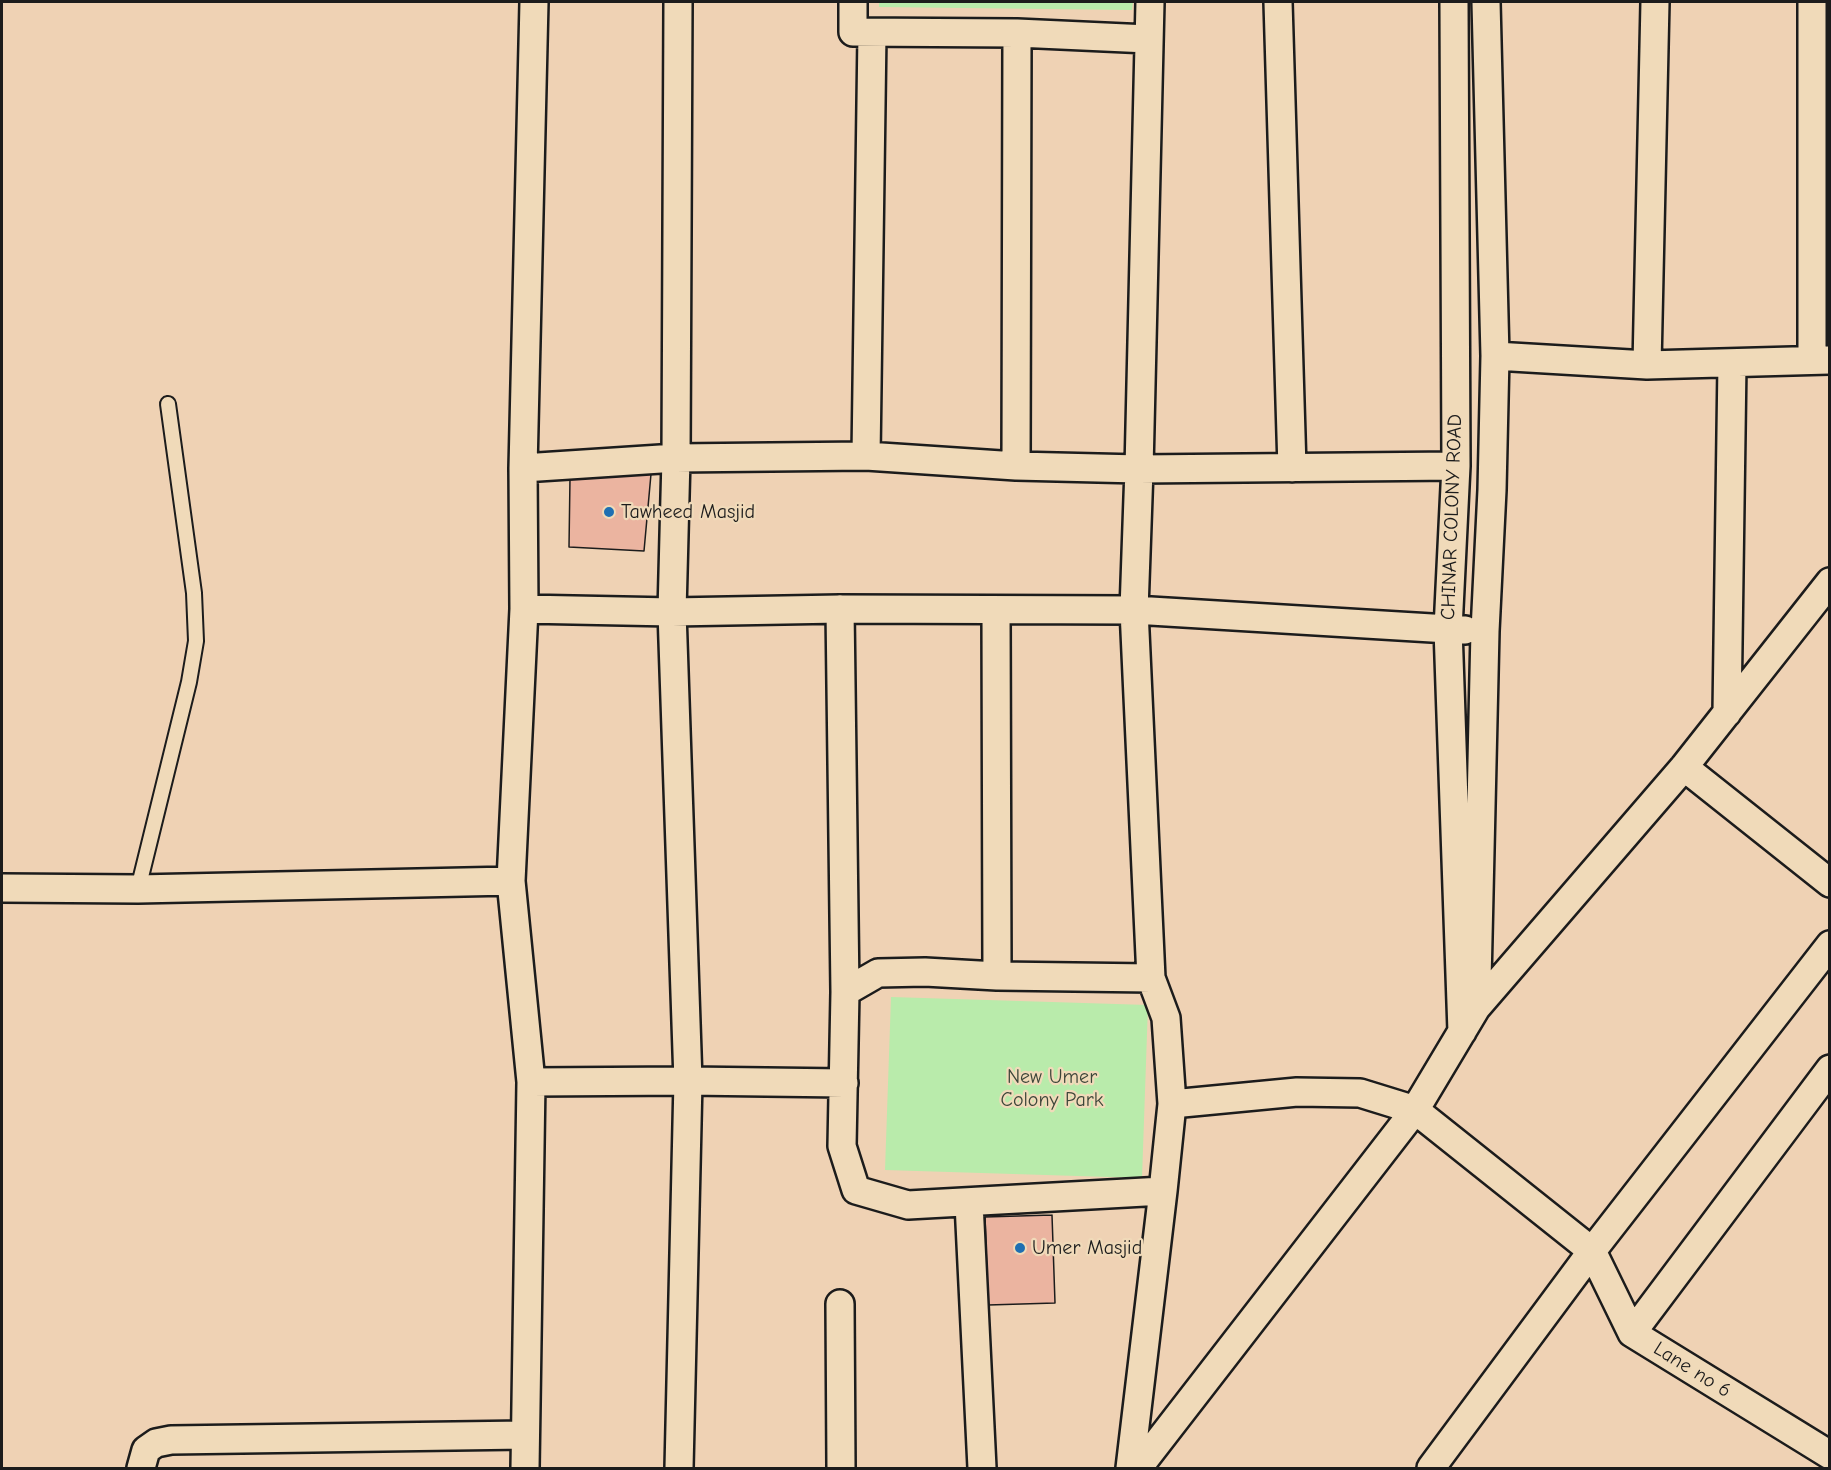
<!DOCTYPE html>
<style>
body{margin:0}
#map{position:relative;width:1831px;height:1470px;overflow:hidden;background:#efd2b4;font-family:"Comic Neue",sans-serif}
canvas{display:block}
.frame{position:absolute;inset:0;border:3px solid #1c1c1c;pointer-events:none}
</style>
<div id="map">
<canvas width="1831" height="1470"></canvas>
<div class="frame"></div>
</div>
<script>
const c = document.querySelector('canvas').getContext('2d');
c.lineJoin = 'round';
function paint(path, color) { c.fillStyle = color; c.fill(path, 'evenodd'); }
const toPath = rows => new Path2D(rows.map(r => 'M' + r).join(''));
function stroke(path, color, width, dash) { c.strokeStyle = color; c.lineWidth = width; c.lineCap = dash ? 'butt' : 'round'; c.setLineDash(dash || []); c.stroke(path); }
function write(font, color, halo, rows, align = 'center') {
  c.font = font + ' "Comic Neue",sans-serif'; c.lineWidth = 4.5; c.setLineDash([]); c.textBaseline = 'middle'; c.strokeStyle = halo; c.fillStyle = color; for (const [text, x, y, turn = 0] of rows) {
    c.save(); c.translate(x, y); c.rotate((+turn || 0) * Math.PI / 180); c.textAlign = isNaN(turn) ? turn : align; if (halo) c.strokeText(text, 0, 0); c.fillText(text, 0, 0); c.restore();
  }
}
paint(toPath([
 [879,2,1133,2,1132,10,879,7],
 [891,997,1148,1005,1142,1178,885,1170]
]), '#b9ebab');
const building = toPath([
 [651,474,644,551,569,547,570,478,651,474],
 [1052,1215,1055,1303,988,1305,985,1217,1052,1215]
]);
paint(building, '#ebb4a0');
stroke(building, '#1c1c1c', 1.5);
const lane = toPath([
 [138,889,189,682,196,641,194,593,168,404]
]);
const street = toPath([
 [678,2,676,458,672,612,688,1081,679,1468],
 [853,2,853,32,1017,33,1148,39],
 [1150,2,1139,469,1134,610,1151,978],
 [1278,2,1292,468],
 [1454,2,1456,466,1448,629,1462,1032],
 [1812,2,1812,360],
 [1495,356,1647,365,1829,360],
 [1647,365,1655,2],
 [866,456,872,33],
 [1016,466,1017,33],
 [523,468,676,458,866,456,1016,466,1139,469,1456,466],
 [524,609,672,612,840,609,1134,610,1465,630],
 [840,609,845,992],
 [996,610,997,976],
 [1727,713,1732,363],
 [1684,767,1830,883],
 [2,888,138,889,511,881],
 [925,972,997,976,1151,978,1166,1018,1172,1104,1163,1191,908,1205,856,1190,842,1146,845,992,878,973,925,972],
 [1477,981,1485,631,1492,490,1495,356,1486,2],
 [531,1082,688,1081,844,1083],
 [1172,1104,1297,1092,1360,1093,1415,1110,1592,1251,1632,1333,1830,1455],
 [969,1203,982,1468],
 [840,1304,841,1468],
 [1632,1333,1830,1069],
 [141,1468,146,1450,156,1443,171,1440,525,1435],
 [525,1468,531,1082,511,881,524,609,523,468,534,2],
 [1130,1468,1163,1191],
 [1138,1468,1415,1110,1476,1008,1684,767,1830,582],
 [1431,1468,1592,1251,1830,945]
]);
stroke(lane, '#1c1c1c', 18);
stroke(street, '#1c1c1c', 32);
stroke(lane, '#f0dab9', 14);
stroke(street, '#f0dab9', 27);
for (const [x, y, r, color] of [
 [609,512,6,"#1f6fb2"],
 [1020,1248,6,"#1f6fb2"]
]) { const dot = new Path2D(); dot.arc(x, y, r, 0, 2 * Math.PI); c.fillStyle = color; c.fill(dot); stroke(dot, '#f0dab9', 2); }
write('20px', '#1c1c1c', '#f0dab9', [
 ["Tawheed Masjid",621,512],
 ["Umer Masjid",1032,1248]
], 'left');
write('20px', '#1c1c1c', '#f0dab9', [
 ["CHINAR COLONY ROAD",1452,517,-88],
 ["Lane no 6",1692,1370,32]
]);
write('20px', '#3b4539', '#f0dab9', [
 ["New Umer",1052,1077],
 ["Colony Park",1052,1100]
]);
</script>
